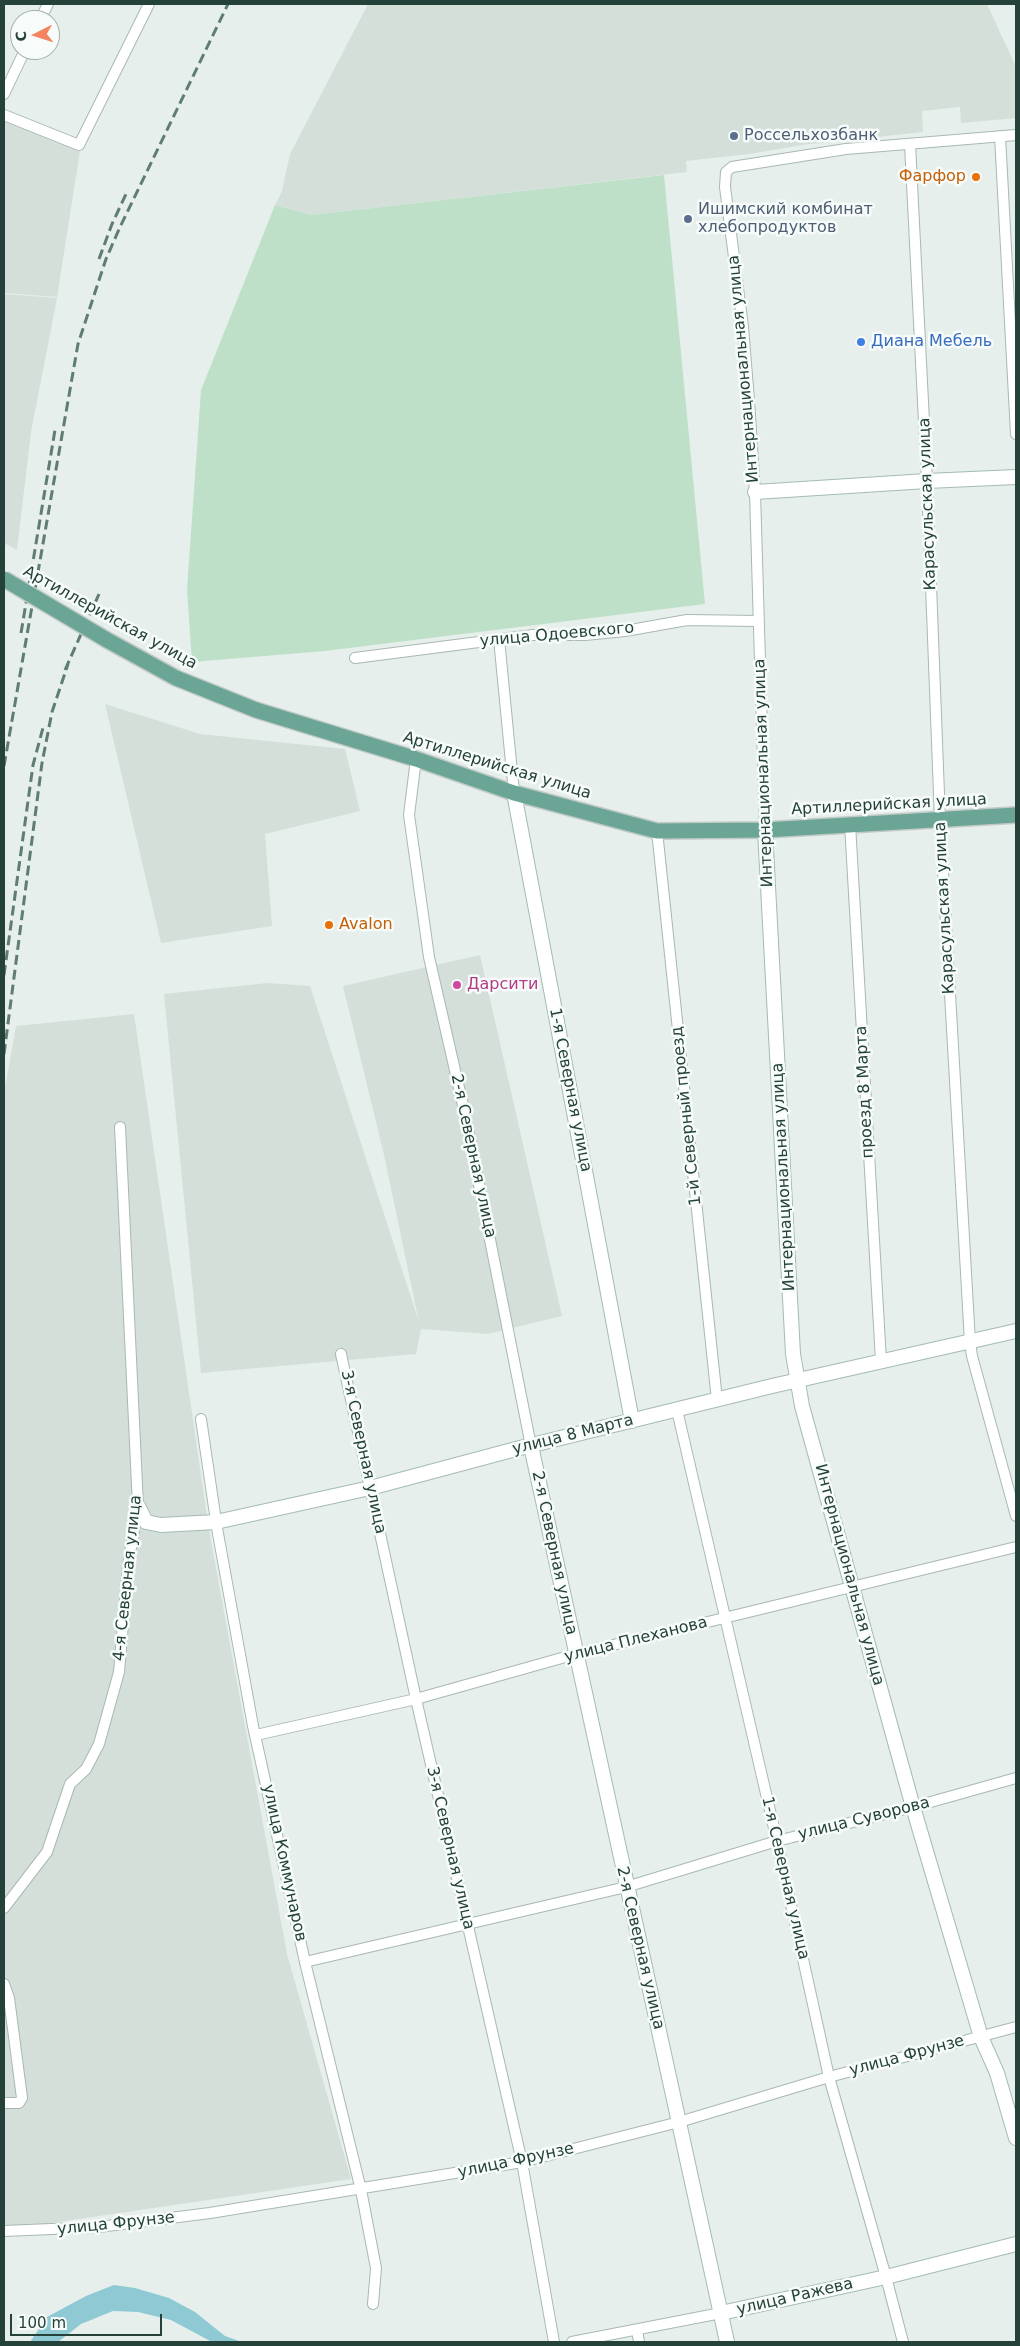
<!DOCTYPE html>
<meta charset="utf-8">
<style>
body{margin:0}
#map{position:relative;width:1020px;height:2346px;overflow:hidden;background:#e6efeb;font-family:"DejaVu Sans",sans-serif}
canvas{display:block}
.frame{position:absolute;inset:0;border:5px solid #24423a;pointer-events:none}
.north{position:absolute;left:10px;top:10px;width:50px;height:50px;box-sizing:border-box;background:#f7fbf9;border:1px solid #a3b1ad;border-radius:50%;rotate:265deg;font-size:14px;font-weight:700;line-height:20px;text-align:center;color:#24423a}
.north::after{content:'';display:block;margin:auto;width:18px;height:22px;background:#f4845f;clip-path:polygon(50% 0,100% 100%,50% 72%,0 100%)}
.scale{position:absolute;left:10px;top:2314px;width:152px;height:22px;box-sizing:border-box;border:2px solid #24423a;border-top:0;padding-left:6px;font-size:15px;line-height:18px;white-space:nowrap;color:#24423a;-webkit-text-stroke:4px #f7fbf9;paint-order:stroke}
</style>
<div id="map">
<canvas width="1020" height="2346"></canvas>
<div class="frame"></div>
<div class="north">С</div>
<div class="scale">100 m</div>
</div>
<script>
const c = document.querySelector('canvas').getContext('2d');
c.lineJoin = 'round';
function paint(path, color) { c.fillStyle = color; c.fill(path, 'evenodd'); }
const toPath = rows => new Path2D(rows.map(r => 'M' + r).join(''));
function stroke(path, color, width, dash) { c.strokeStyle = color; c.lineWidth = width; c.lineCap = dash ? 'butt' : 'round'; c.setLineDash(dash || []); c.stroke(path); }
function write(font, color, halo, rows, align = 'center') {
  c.font = font + ' "DejaVu Sans",sans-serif'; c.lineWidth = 5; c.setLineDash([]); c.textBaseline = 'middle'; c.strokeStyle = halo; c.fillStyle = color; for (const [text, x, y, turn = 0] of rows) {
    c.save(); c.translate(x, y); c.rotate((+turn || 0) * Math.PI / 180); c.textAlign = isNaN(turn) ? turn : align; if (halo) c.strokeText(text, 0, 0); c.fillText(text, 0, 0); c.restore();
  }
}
paint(toPath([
 [368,4,987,4,1016,67,1016,118,961,123,960,107,922,111,923,132,802,145,749,154,686,161,687,172,311,215,275,205,282,191,290,154],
 [4,118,80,151,57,297,4,293],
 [4,294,57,298,31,432,17,550,4,543],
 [105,704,200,734,345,749,360,811,265,834,272,926,161,943],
 [480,955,562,1316,488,1334,421,1329,416,1354,201,1373,164,994,268,983,310,986,419,1322,384,1155,343,986],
 [134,1014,209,1530,287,1954,351,2179,4,2230,4,1093,16,1026]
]), '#d4dfda');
paint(toPath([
 [664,175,705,604,325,651,192,662,187,590,201,390,275,205,311,215]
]), '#bfe0c8');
paint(toPath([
 [114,2285,135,2288,169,2298,195,2312,225,2336,242,2342,212,2342,171,2320,138,2312,113,2311,81,2324,58,2342,30,2342,47,2317,86,2296]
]), '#8ec9d4');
const street = toPath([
 [40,20,48,4],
 [4,94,25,50],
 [4,115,79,145,149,4],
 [1000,136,1016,434],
 [910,144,927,481,940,820,970,1342,972,1356,1016,1516],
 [499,639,514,793],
 [355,658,533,635,585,635,625,631,687,620,758,621],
 [416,759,409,815,429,957,465,1114,531,1446],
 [850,824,881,1361],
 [765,830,755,492,749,400,743,327,725,187,726,172,732,167,846,149,1016,135],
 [657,831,717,1400],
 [341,1354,416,1699,522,2162,554,2342],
 [677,1410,777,1841,829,2077,886,2277,903,2342],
 [201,1419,217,1528,253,1726,305,1962,361,2190,376,2268,373,2304],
 [256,1735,416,1699,576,1654,1016,1547],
 [4,1908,47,1852,70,1784,86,1769,99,1744,119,1672,128,1565,138,1506,120,1127],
 [305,1962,626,1887,777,1841,913,1807,1016,1778],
 [4,1984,9,1998,22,2098,19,2103,4,2103],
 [4,2231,99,2227,210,2213,522,2162,679,2122,829,2077,1016,2027],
 [637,2330,639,2342],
 [572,2342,721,2313]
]);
const secondary = toPath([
 [755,492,927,481,1016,477],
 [514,793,632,1421],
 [765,830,793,1354,802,1406,913,1807,981,2037,997,2073,1016,2138],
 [531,1446,727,2342],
 [138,1506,146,1522,161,1525,216,1522,370,1488,516,1449,772,1386,1016,1331],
 [721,2313,886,2277,1016,2244]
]);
const primary = toPath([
 [107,640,176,678,256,710,416,759,514,793,657,831,765,830,1016,815]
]);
stroke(street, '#a8b8b2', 12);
stroke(secondary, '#a4bbb3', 16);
stroke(primary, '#c2cac8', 18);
stroke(street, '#fff', 10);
stroke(secondary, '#fff', 14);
stroke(primary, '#6aa596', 15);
stroke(toPath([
 [99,259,112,224,127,192],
 [21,633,55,430],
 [65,670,99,594],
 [4,766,78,344,106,259,120,227,228,4],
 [4,975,33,765,44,724],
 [4,1054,42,763,52,712,68,664]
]), '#5f7d75', 3, [10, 5]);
const primaryBridge = toPath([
 [4,579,107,640]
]);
stroke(primaryBridge, '#c2cac8', 18, []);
stroke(primaryBridge, '#6aa596', 15);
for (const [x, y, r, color] of [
 [734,136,5,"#5c6f8a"],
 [976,177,5,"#e8710a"],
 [688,219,5,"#5c6f8a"],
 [861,342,5,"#3f7fe0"],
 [329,925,5,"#e8710a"],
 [457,985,5,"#d1479c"]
]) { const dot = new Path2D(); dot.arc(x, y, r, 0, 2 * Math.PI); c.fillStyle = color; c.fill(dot); stroke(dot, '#f7fbf9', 2); }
write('16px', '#4e5e75', '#f7fbf9', [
 ["Россельхозбанк",744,136],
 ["Ишимский комбинат",698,210],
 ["хлебопродуктов",698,228]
], 'left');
write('16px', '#c56008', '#f7fbf9', [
 ["Фарфор",966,177],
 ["Avalon",339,925,"left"]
], 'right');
write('16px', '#366cbe', '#f7fbf9', [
 ["Диана Мебель",871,342]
], 'left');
write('16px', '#24423a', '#f7fbf9', [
 ["Интернациональная улица",744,369,-95],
 ["Карасульская улица",928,504,-92],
 ["Артиллерийская улица",110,618,29],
 ["улица Одоевского",557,635,-5],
 ["Артиллерийская улица",497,766,17],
 ["Интернациональная улица",764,773,-92],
 ["Артиллерийская улица",889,805,-3],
 ["Карасульская улица",945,908,-93],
 ["1-я Северная улица",570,1090,79],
 ["проезд 8 Марта",865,1092,-93],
 ["1-й Северный проезд",687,1116,-96],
 ["2-я Северная улица",473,1156,78],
 ["Интернациональная улица",784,1177,-93],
 ["улица 8 Марта",573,1435,-14],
 ["3-я Северная улица",363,1452,78],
 ["2-я Северная улица",554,1553,78],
 ["Интернациональная улица",849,1575,75],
 ["4-я Северная улица",128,1578,-84],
 ["улица Плеханова",636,1640,-14],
 ["улица Суворова",864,1819,-14],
 ["3-я Северная улица",450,1848,77],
 ["улица Коммунаров",284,1863,78],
 ["1-я Северная улица",785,1878,77],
 ["2-я Северная улица",640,1948,77],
 ["улица Фрунзе",907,2056,-15],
 ["улица Фрунзе",516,2161,-12],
 ["улица Фрунзе",116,2224,-6],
 ["улица Ражева",795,2297,-13]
]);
write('16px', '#b23c85', '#f7fbf9', [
 ["Дарсити",467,985]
], 'left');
</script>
